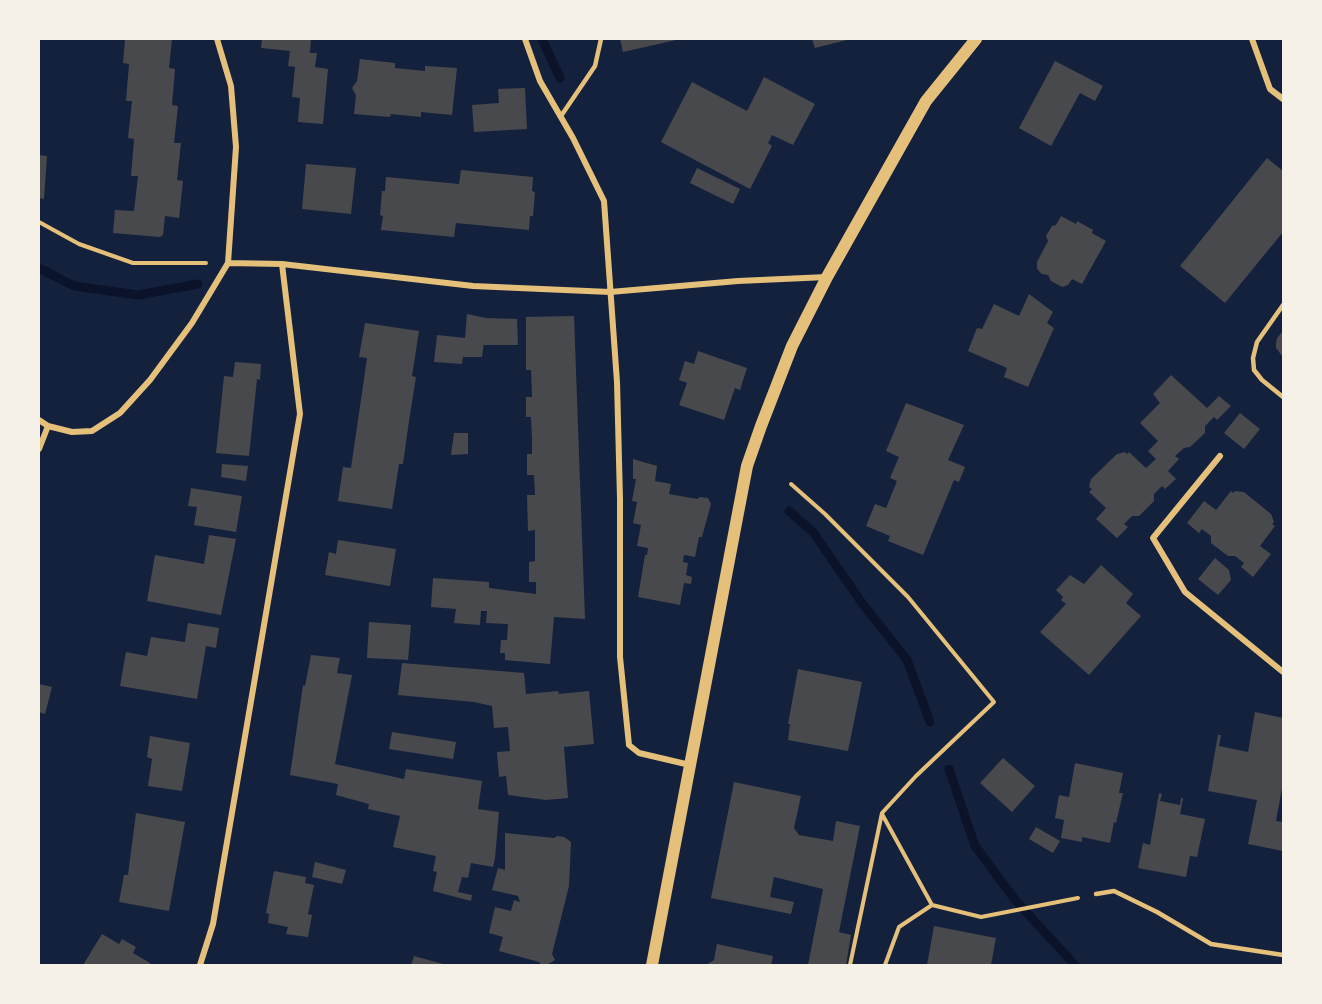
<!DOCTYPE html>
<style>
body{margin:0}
#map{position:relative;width:1322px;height:1004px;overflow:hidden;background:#14213d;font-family:"Golos Text",sans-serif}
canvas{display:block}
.frame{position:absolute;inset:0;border:40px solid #f6f1e7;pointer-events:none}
</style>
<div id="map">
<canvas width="1322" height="1004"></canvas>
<div class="frame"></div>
</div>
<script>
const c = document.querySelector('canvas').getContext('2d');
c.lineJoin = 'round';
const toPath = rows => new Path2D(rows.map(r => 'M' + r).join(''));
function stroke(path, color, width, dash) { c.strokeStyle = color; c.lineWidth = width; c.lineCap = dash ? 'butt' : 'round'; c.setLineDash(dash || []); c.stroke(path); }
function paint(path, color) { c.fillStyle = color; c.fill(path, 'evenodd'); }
stroke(toPath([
 [542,39,560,78],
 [39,268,74,286,138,295,198,284],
 [789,511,813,532,862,603,907,660,930,722],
 [949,769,975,846,1016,901,1075,965]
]), '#0b132b', 9);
paint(toPath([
 [125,39,172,39,169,68,175,69,172,105,178,106,174,143,181,143,177,180,183,181,179,218,165,216,163,235,160,237,113,233,115,210,134,211,138,176,131,176,134,139,128,138,132,101,126,101,129,64,123,63],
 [262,39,311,39,310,53,317,53,315,67,328,69,323,124,298,122,300,98,292,97,295,67,288,66,290,51,261,48],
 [620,39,676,39,676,40,623,52],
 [812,39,847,39,847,40,815,48],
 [360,59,395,63,395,68,425,71,425,66,457,68,452,115,421,112,421,117,391,114,390,117,354,114,356,95,352,88,357,81],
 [1055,61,1103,86,1095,101,1080,93,1051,146,1019,128],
 [764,77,815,104,793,145,772,135,768,143,772,146,750,189,661,142,692,82,747,111],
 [525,88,527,129,474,132,472,105,499,103,498,89],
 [39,155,47,156,44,199,39,198],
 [1267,158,1283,171,1283,232,1225,303,1180,266],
 [306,164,356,168,351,214,302,209],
 [697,168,740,189,733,204,690,183],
 [461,170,533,177,532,191,535,192,533,216,530,216,529,230,456,223,454,237,381,230,383,216,380,215,382,191,385,191,386,177,459,184],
 [1061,216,1076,224,1077,221,1093,230,1092,233,1106,241,1082,284,1072,279,1068,285,1062,287,1051,281,1048,275,1042,274,1037,269,1037,262,1048,241,1046,236,1052,226,1056,225],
 [1029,294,1053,312,1047,323,1054,328,1028,387,1004,377,1007,368,968,351,977,328,982,329,994,304,1019,316],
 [467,314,486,318,517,319,518,345,484,345,484,342,482,357,463,357,462,364,434,362,437,335,465,338],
 [574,316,585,619,554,617,550,664,505,660,505,653,500,653,501,640,507,640,508,624,486,623,487,611,481,611,480,625,454,623,456,609,431,607,433,578,489,582,489,588,536,594,536,582,529,582,529,562,535,561,535,530,528,531,527,495,535,495,534,475,527,475,527,454,532,454,532,440,531,417,526,417,526,397,532,397,531,370,526,370,526,317],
 [365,323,419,331,412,376,416,377,409,421,403,464,399,464,392,509,338,501,343,467,351,468,367,358,359,357],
 [1283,331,1283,357,1276,348,1276,343,1277,338],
 [698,351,747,368,740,390,735,388,724,420,679,405,687,383,679,380,685,361,694,364],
 [235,362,261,364,260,380,257,379,249,456,216,453,224,376,233,377],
 [1171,375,1207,408,1219,396,1231,406,1217,420,1214,417,1205,426,1205,433,1190,447,1184,448,1175,456,1179,459,1168,471,1176,479,1165,489,1162,486,1154,494,1154,501,1139,516,1132,516,1124,524,1128,527,1117,538,1096,519,1106,508,1089,492,1092,489,1089,487,1091,479,1117,454,1125,452,1127,454,1129,452,1146,468,1156,459,1148,451,1158,441,1140,423,1160,403,1153,394],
 [906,403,964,425,948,460,965,467,959,482,954,480,923,555,888,541,890,536,866,526,875,504,886,508,897,481,890,478,899,457,886,451],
 [1240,413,1260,429,1244,449,1224,433],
 [454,433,468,433,468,454,451,455],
 [633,459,657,466,655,481,671,484,669,494,697,499,700,497,708,498,711,504,702,537,699,537,695,557,684,555,683,562,688,563,686,575,692,577,691,584,684,583,680,605,638,597,645,555,647,555,648,548,637,546,641,525,633,523,637,502,632,501,636,479,633,479],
 [222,464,248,466,246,481,221,477],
 [191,488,242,496,236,532,194,525,197,507,188,506],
 [1231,491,1233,493,1235,491,1244,492,1271,514,1274,522,1272,524,1275,526,1260,546,1271,554,1253,577,1241,567,1244,563,1235,556,1228,556,1220,550,1211,543,1211,536,1202,529,1199,533,1187,523,1204,501,1216,510],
 [209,535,236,539,221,615,147,601,155,555,204,564],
 [338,540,396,549,390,586,325,575,329,552,336,554],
 [1215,558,1229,570,1231,580,1218,595,1198,579],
 [1101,565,1133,594,1126,603,1141,616,1089,675,1040,632,1066,604,1061,600,1063,597,1056,590,1070,575,1084,584],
 [369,622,411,625,408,660,367,658],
 [188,623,219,628,216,648,206,646,197,699,120,686,126,652,147,656,151,637,185,642],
 [311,655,340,658,337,673,352,675,335,764,404,779,406,769,482,781,478,809,499,812,495,858,493,867,471,863,468,878,462,877,458,892,472,895,471,901,433,891,437,872,433,871,436,856,393,847,400,816,368,809,369,804,336,795,338,784,290,775,303,685,305,686],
 [402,663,524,673,526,694,558,691,559,694,589,691,594,744,564,747,568,798,546,800,508,795,506,776,499,777,497,752,510,751,508,727,494,728,492,706,474,702,398,695],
 [798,669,862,682,848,751,788,740,790,724,788,724],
 [39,684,52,687,45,714,39,712],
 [1255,712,1283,718,1283,783,1276,821,1283,822,1283,851,1248,844,1257,800,1208,791,1218,735,1221,735,1219,746,1248,752],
 [392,732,456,742,453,759,389,749],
 [150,736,190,743,182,791,148,786,152,759,147,757],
 [1003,758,1035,786,1012,812,980,783],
 [1075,763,1123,773,1119,793,1123,793,1116,823,1114,822,1110,843,1082,837,1082,842,1061,838,1064,820,1055,818,1059,795,1069,797],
 [734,782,801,796,794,828,799,835,833,841,836,821,860,826,839,932,851,935,846,965,808,965,823,889,774,877,770,897,794,902,791,914,711,898],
 [1159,793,1162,794,1160,801,1180,805,1181,798,1183,798,1180,814,1205,819,1197,857,1190,856,1186,877,1138,868,1143,843,1150,845],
 [136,813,185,822,169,911,119,902,124,875,128,875],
 [1036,827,1060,841,1053,853,1029,839],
 [505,833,554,838,557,836,564,837,571,842,569,886,552,954,555,960,547,965,541,965,539,962,499,951,503,937,489,933,495,907,511,911,514,900,520,902,518,896,492,890,498,868,505,870],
 [315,862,346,870,342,884,312,877],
 [274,871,306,877,305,883,314,885,308,914,312,915,308,937,286,934,288,927,268,923,269,914,266,913],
 [934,926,996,938,991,965,927,965],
 [102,934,119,944,122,939,136,947,133,953,150,963,149,965,83,965],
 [717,944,773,956,771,965,706,965,714,960],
 [414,956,443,964,443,965,411,965]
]), '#48494c');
stroke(toPath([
 [39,222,79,244,133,263,206,263],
 [791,484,825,514,908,597,994,702,916,776,882,813,850,965],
 [882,814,932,905,981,917,1078,898],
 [885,965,899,927,932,905]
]), '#e5c07b', 4);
stroke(toPath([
 [561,116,595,66,601,39],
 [1283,305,1257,342,1253,358,1254,370,1262,380,1283,397],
 [1096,894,1114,891,1157,912,1211,944,1283,955]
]), '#e5c07b', 4.5);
stroke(toPath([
 [525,39,540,81,573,138,604,201,617,382,620,499,620,657,629,745,639,753,690,765],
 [1252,39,1270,89,1283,99],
 [228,263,282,264,473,286,610,292,738,281,827,277],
 [39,420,48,426,72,432,92,431,120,413,150,380,192,323,228,263,236,147,231,86,217,39],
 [39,449,48,426],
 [1220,456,1153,538,1185,592,1283,672],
 [200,965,213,924,300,414,282,264]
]), '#e5c07b', 6);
stroke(toPath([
 [652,965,738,513,747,466,761,426,792,346,827,277,926,101,976,39]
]), '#e5c07b', 12);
</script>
